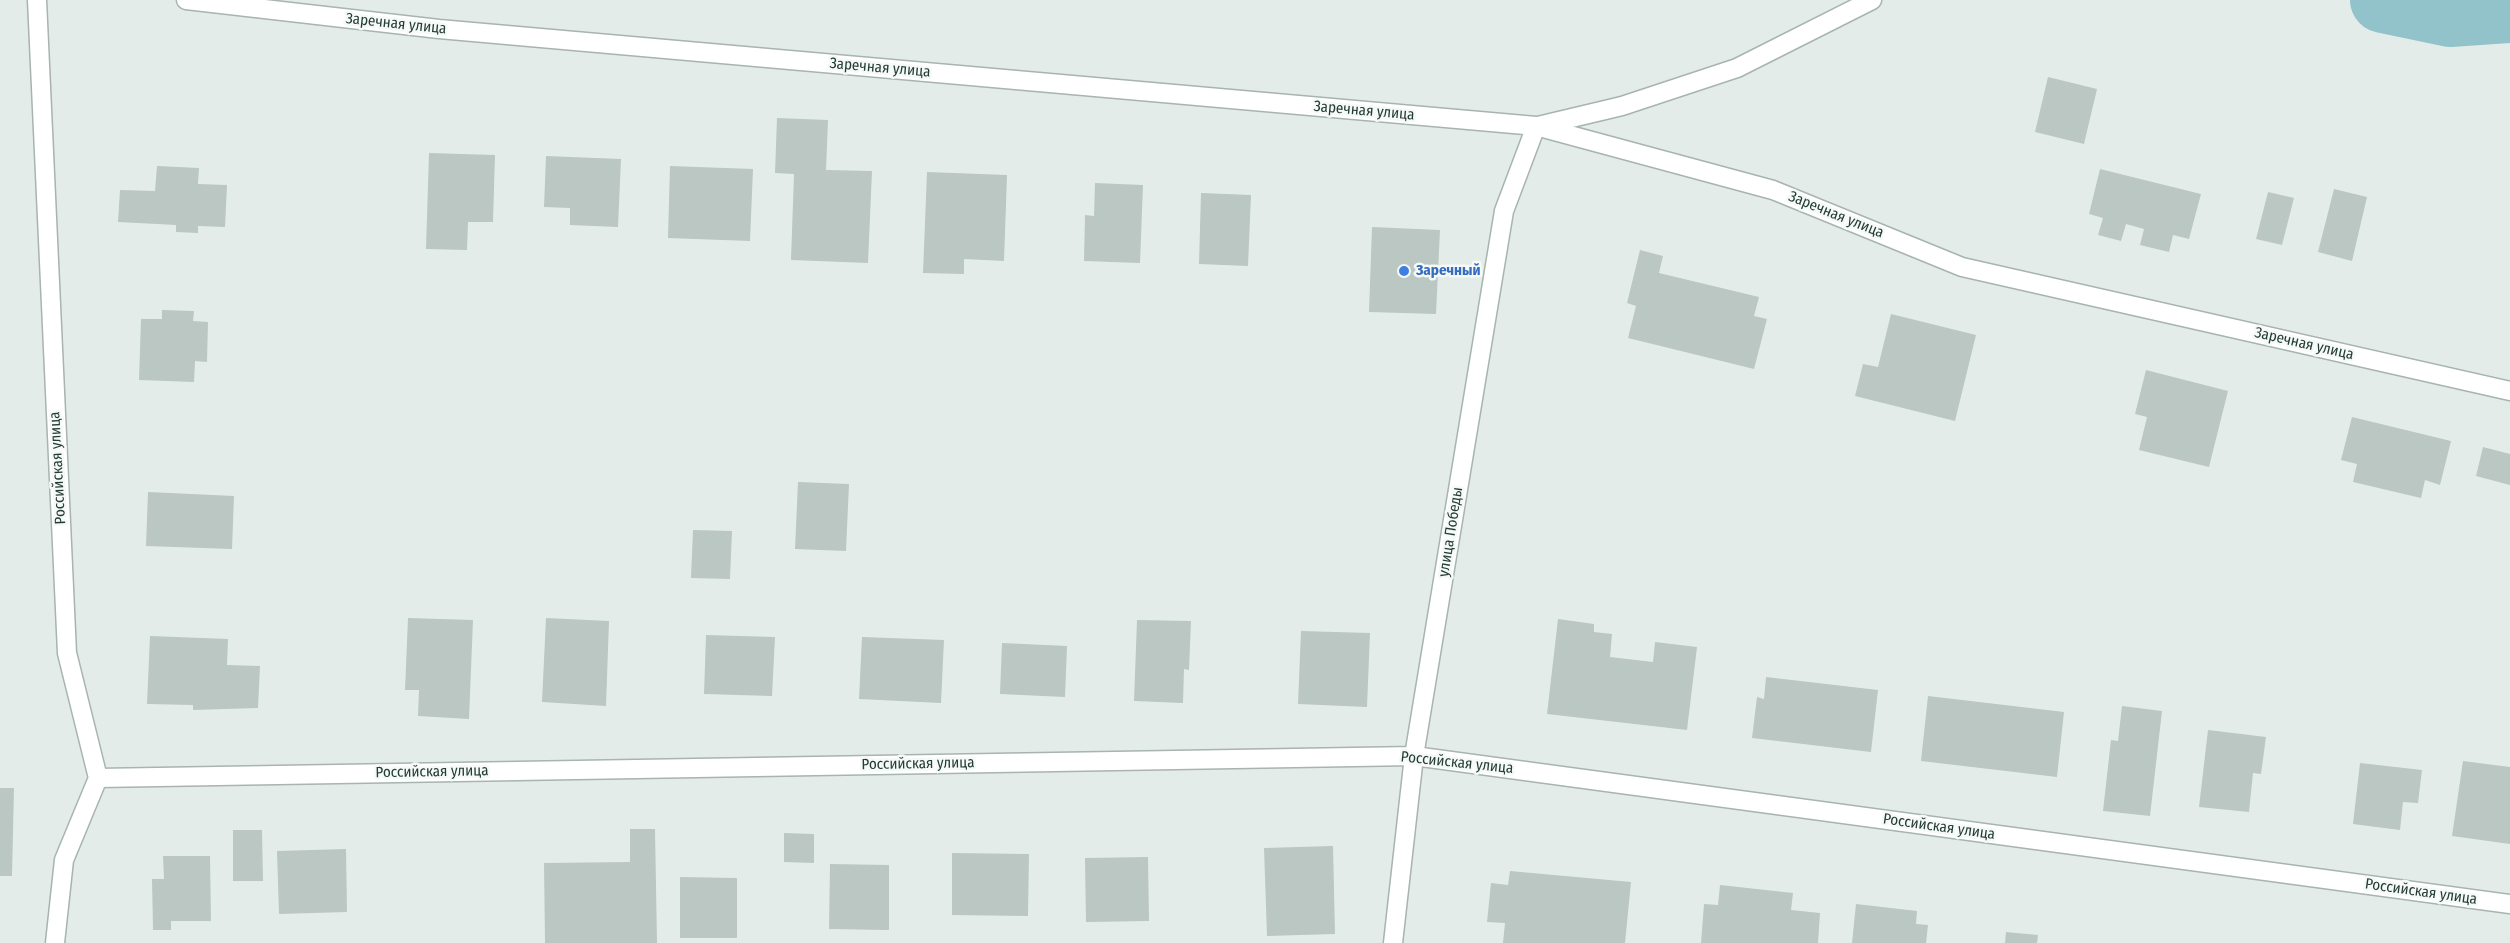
<!DOCTYPE html>
<meta charset="utf-8">
<style>
body{margin:0}
canvas{display:block;background:#e4ece9}
</style>
<canvas width="2510" height="943"></canvas>
<script>
const c = document.querySelector('canvas').getContext('2d');
c.lineJoin = 'round';
const toPath = rows => new Path2D(rows.map(r => 'M' + r).join(''));
function stroke(path, color, width, dash) { c.strokeStyle = color; c.lineWidth = width; c.lineCap = dash ? 'butt' : 'round'; c.setLineDash(dash || []); c.stroke(path); }
function paint(path, color) { c.fillStyle = color; c.fill(path, 'evenodd'); }
function write(font, color, halo, rows, align = 'center') {
  c.font = font + ' "Fira Sans Condensed",sans-serif'; c.lineWidth = 5; c.setLineDash([]); c.textBaseline = 'middle'; c.strokeStyle = halo; c.fillStyle = color; for (const [text, x, y, turn = 0] of rows) {
    c.save(); c.translate(x, y); c.rotate((+turn || 0) * Math.PI / 180); c.textAlign = isNaN(turn) ? turn : align; if (halo) c.strokeText(text, 0, 0); c.fillText(text, 0, 0); c.restore();
  }
}
stroke(toPath([
 [2383,0,2450,14,2510,10]
]), '#92c3cb', 66);
paint(toPath([
 [2048,77,2097,89,2084,144,2035,132],
 [777,118,828,120,826,170,872,171,868,263,791,260,794,174,775,173],
 [429,153,495,155,493,222,468,222,467,250,426,249],
 [546,156,621,159,618,227,570,225,570,208,544,207],
 [157,166,199,168,198,184,227,185,225,227,198,226,198,233,176,232,176,225,118,222,120,190,155,191],
 [670,166,753,169,750,241,668,238],
 [2100,169,2201,194,2189,239,2173,235,2169,252,2140,245,2144,229,2126,224,2121,241,2098,235,2103,218,2089,214],
 [927,172,1007,175,1004,261,964,259,964,274,923,273],
 [1095,183,1143,185,1140,263,1084,261,1085,215,1094,216],
 [2334,189,2367,197,2352,261,2318,252],
 [2268,192,2294,198,2282,245,2256,239],
 [1201,193,1251,195,1248,266,1199,264],
 [1372,227,1440,230,1436,314,1369,312],
 [1640,250,1663,256,1659,273,1759,297,1754,316,1767,319,1754,369,1628,338,1636,306,1627,303],
 [162,310,194,311,193,321,208,322,207,362,195,361,194,382,139,380,141,319,162,319],
 [1891,314,1976,335,1955,421,1855,396,1863,364,1878,367],
 [2146,370,2228,391,2209,467,2139,450,2147,417,2135,414],
 [2352,417,2451,441,2440,485,2425,480,2421,498,2353,482,2357,464,2341,460],
 [2483,447,2510,454,2510,485,2476,476],
 [798,482,849,484,846,551,795,549],
 [148,492,234,496,232,549,146,546],
 [693,530,732,531,730,579,691,578],
 [408,618,473,620,469,719,418,716,419,690,405,690],
 [546,618,609,621,606,706,542,702],
 [1558,619,1594,624,1594,632,1612,634,1610,657,1653,662,1655,642,1697,647,1687,730,1547,714],
 [1137,620,1191,621,1189,670,1184,669,1183,703,1134,701],
 [1301,631,1370,633,1367,707,1298,704],
 [706,635,775,637,772,696,704,694],
 [150,636,228,639,227,665,260,666,258,708,193,710,193,705,147,704],
 [862,637,944,640,941,703,859,699],
 [1002,643,1067,646,1065,697,1000,694],
 [1766,677,1878,690,1871,752,1752,738,1757,697,1764,699],
 [1928,696,2064,712,2057,777,1921,761],
 [2122,706,2162,711,2150,816,2103,811,2111,740,2118,741],
 [2208,730,2266,737,2261,774,2253,773,2249,812,2199,807],
 [2463,761,2510,767,2510,844,2452,836],
 [2360,763,2422,770,2418,803,2403,802,2400,830,2353,824],
 [0,788,14,788,12,876,0,876],
 [630,829,655,829,657,943,545,943,544,863,630,862],
 [233,830,262,830,263,881,233,881],
 [784,833,814,834,814,863,784,862],
 [1333,846,1335,934,1267,936,1264,848],
 [346,849,347,912,279,914,277,851],
 [952,853,1029,854,1028,916,952,915],
 [163,856,210,856,211,921,171,921,171,930,153,930,152,879,164,879],
 [1148,857,1149,921,1086,922,1085,858],
 [830,864,889,865,889,930,829,929],
 [1510,871,1631,882,1625,943,1503,943,1505,923,1487,922,1491,883,1508,885],
 [680,877,737,878,737,938,680,938],
 [1720,885,1793,893,1791,910,1820,913,1818,943,1701,943,1704,904,1718,905],
 [1856,904,1917,911,1916,924,1928,925,1926,943,1852,943],
 [2006,932,2038,935,2037,943,2005,943]
]), '#bac7c2');
const minor = toPath([
 [37,0,67,653,98,778],
 [186,0,439,29,1536,126,1773,190,1962,267,2510,391],
 [1538,126,1622,106,1737,68,1872,0],
 [98,778,1414,756,2510,904],
 [55,943,64,860,98,778],
 [1393,943,1414,756,1504,211,1536,126]
]);
stroke(minor, '#a7b4b0', 21);
stroke(minor, '#fff', 18);
for (const [x, y, r, color] of [
 [1404,271,6,"#3f7fe0"]
]) { const dot = new Path2D(); dot.arc(x, y, r, 0, 2 * Math.PI); c.fillStyle = color; c.fill(dot); stroke(dot, '#f5f9f7', 2); }
write('15px', '#253c36', '#f5f9f7', [
 ["Заречная улица",396,24,6],
 ["Заречная улица",880,68,5],
 ["Заречная улица",1364,111,5],
 ["Заречная улица",1836,215,22],
 ["Заречная улица",2304,344,13],
 ["Российская улица",58,468,-93],
 ["улица Победы",1451,532,-81],
 ["Российская улица",1457,763,6],
 ["Российская улица",918,764,-1],
 ["Российская улица",432,772,-1],
 ["Российская улица",1939,827,8],
 ["Российская улица",2421,892,8]
]);
write('bold 15px', '#366cbe', '#f5f9f7', [
 ["Заречный",1416,271]
], 'left');
</script>
